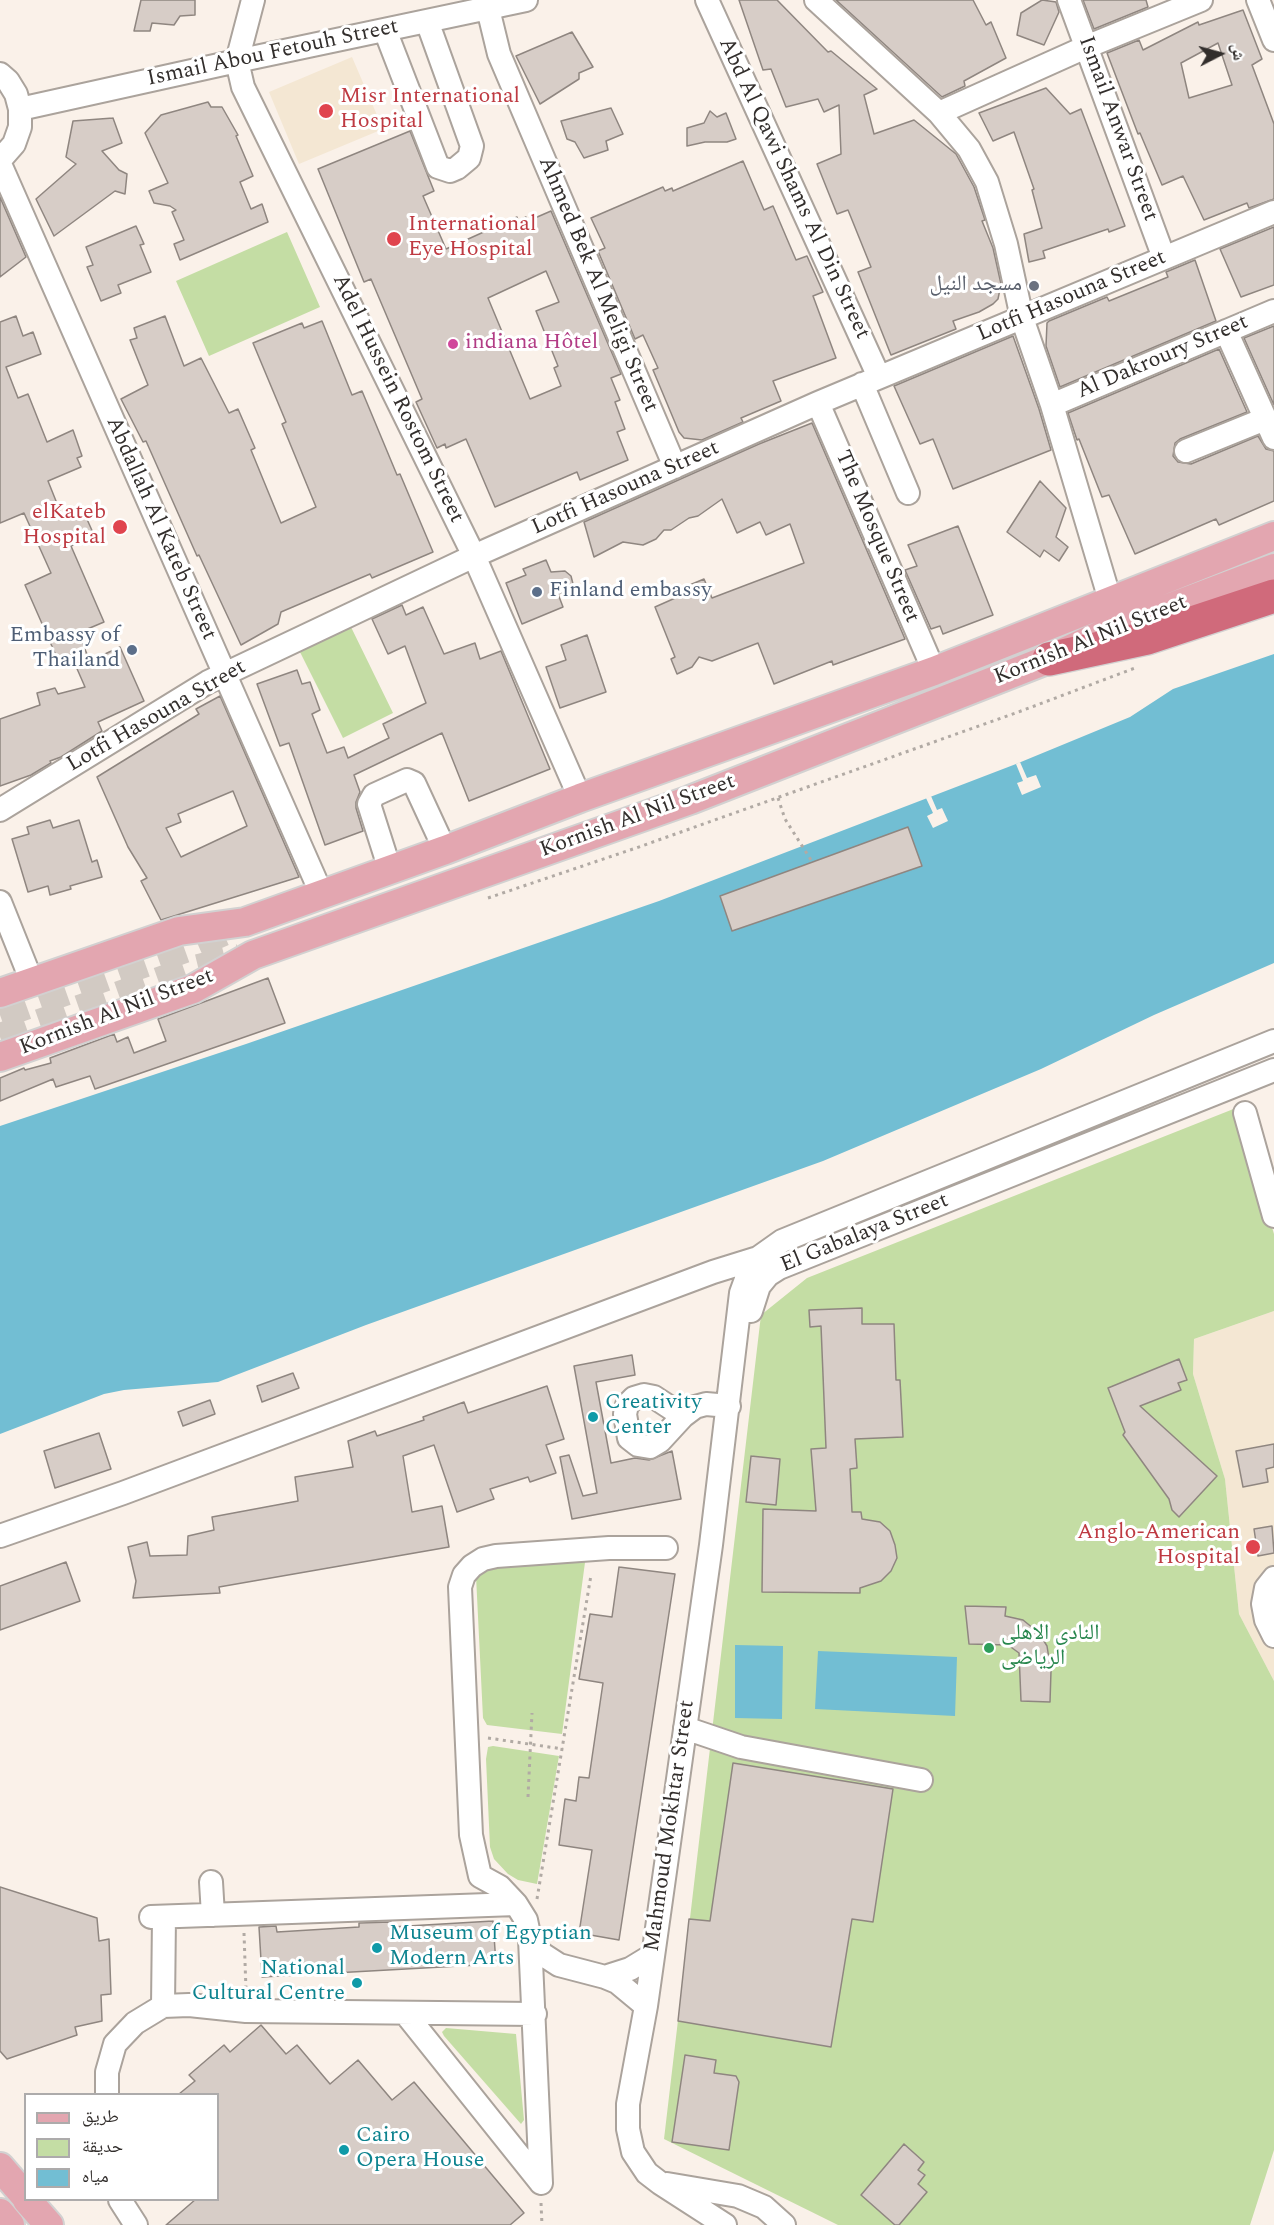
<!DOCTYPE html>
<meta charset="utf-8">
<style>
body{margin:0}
#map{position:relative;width:1274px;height:2225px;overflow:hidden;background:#faf1e9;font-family:Spectral,"Noto Naskh Arabic",serif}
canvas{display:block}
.legend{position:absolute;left:24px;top:2093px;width:195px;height:108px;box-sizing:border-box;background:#fff;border:2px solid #adabab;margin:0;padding:8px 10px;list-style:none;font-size:18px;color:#322e2c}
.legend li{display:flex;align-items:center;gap:12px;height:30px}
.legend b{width:30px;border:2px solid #adabab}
.north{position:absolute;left:1190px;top:24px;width:60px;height:60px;-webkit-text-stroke:4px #fff;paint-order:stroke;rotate:84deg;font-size:16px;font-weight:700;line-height:24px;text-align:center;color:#322e2c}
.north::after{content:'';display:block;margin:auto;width:21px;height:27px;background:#322e2c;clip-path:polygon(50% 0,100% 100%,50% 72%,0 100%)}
</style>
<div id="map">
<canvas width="1274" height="2225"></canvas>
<ul class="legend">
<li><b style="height:8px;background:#e3a6b0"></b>طريق</li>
<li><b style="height:16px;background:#c4dda4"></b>حديقة</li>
<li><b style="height:16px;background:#72bed3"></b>مياه</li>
</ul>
<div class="north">ش</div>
</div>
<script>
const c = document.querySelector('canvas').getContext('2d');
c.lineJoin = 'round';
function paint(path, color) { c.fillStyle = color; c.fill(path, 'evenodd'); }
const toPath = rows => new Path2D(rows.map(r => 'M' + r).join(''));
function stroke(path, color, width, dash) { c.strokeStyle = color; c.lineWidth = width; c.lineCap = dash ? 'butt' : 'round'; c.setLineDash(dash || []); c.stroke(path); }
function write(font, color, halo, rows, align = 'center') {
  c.font = font + ' Spectral,"Noto Naskh Arabic",serif'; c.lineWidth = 6; c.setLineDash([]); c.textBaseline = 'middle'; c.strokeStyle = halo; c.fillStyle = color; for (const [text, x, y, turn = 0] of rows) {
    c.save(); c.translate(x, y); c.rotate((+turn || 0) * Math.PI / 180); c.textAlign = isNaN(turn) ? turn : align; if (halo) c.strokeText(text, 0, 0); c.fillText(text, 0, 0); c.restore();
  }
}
paint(toPath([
 [352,57,383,129,299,164,269,92],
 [1274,1311,1274,1681,1239,1614,1225,1479,1193,1374,1194,1339]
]), '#f4e7d3');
paint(toPath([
 [287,232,320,307,209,356,176,281],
 [350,625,393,713,343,738,299,650],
 [1236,1108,1274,1234,1274,1311,1194,1339,1193,1374,1225,1479,1239,1614,1274,1681,1274,2150,1250,2225,838,2225,664,2139,761,1315,807,1278],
 [586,1555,562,1734,487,1725,483,1718,476,1576,483,1568],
 [493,1746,559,1756,537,1884,518,1880,508,1874,494,1859,490,1847,486,1759,488,1747],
 [446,2028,516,2034,524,2120,521,2124,444,2036,442,2032]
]), '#c4dda4');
paint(toPath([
 [1274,654,1274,963,1154,1015,1041,1069,823,1161,366,1325,218,1382,124,1390,104,1394,0,1434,0,1126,246,1044,659,901,1016,764,1130,717,1173,689],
 [735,1645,783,1646,782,1719,735,1718],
 [818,1651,957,1657,955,1716,815,1709]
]), '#72bed3');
paint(toPath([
 [1020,762,1027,778,1036,775,1041,787,1022,795,1017,783,1023,781,1016,764],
 [931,796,937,810,942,808,948,821,933,828,927,816,933,813,926,798]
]), '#faf1e9');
const building = toPath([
 [141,0,195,0,195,15,180,16,174,25,152,23,150,31,134,31,141,0],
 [739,0,777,0,828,52,831,51,877,89,864,95,874,134,914,120,956,154,974,187,985,220,982,221,993,248,1001,284,998,299,993,304,979,312,953,321,956,329,891,355,858,272,871,267,848,210,837,214,817,164,841,154,839,105,824,112,818,99,786,107,771,69,763,70,739,0],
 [836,0,973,0,986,25,991,22,1006,58,964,81,965,86,942,97,836,0],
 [1042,0,1056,2,1059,12,1044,45,1017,35,1021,13,1042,0],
 [1083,0,1146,0,1148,7,1094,29,1083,0],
 [1243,10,1262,59,1252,65,1274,124,1274,199,1249,208,1247,203,1204,220,1183,176,1162,185,1140,133,1138,134,1107,53,1139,40,1143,50,1198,22,1199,25,1243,10],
 [1218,43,1232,85,1189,98,1181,63,1218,43],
 [572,32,593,67,579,73,579,79,540,104,516,56,572,32],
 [1046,88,1070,114,1081,109,1125,226,1109,232,1108,229,1043,251,1045,258,1029,262,1024,234,1042,228,1032,190,1034,189,1014,132,993,141,979,113,1046,88],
 [208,102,211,107,222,107,238,135,236,136,253,176,240,182,251,209,262,204,268,222,180,260,174,244,184,240,172,212,176,210,170,206,154,203,149,191,168,183,145,133,161,115,208,102],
 [611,108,623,134,606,141,608,150,584,158,575,142,567,139,561,121,611,108],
 [710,111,717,117,726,113,736,139,727,142,705,142,687,146,687,128,704,123,710,111],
 [113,118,122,143,102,151,119,170,127,174,125,194,115,191,54,236,36,199,76,164,66,157,73,121,113,118],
 [410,131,434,191,423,196,446,249,517,217,518,221,526,217,528,221,551,211,621,374,611,378,620,400,615,402,625,429,617,432,628,460,580,480,577,472,495,507,466,439,446,448,445,444,437,448,416,402,422,399,371,279,364,282,318,169,410,131],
 [546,271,559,302,536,311,558,366,554,368,561,386,530,399,488,298,546,271],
 [743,161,764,210,773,206,796,260,807,256,823,292,813,296,836,358,773,381,781,401,741,418,743,422,702,440,684,438,679,432,653,370,658,368,643,335,635,339,598,251,605,248,591,218,663,187,665,191,672,188,673,191,743,161],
 [0,197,26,257,0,277,0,197],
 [136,226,144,244,140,245,151,272,118,285,121,293,101,301,87,267,93,265,86,247,136,226],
 [1274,227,1274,285,1241,297,1220,249,1274,227],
 [1195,260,1216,321,1060,387,1046,346,1047,323,1049,321,1107,297,1109,301,1168,277,1166,272,1195,260],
 [16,316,23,336,33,332,41,354,6,367,18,398,28,394,47,442,73,430,82,456,77,458,81,467,48,481,62,516,82,508,94,535,71,546,104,622,78,633,90,661,120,647,144,701,98,722,102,731,61,757,50,761,51,763,31,775,0,786,0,719,40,705,37,693,55,688,58,694,85,687,71,655,58,660,25,585,51,573,24,513,0,523,0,322,16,316],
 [165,316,184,366,201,358,229,413,238,409,255,448,251,450,281,523,316,507,282,424,286,422,253,343,302,323,304,328,322,321,352,395,362,391,397,475,400,474,433,552,372,578,370,574,281,612,278,624,241,645,199,555,197,556,146,441,143,442,121,399,148,385,130,340,137,338,134,328,165,316],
 [1274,326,1274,405,1244,338,1274,326],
 [1013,336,1039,409,1051,450,953,489,933,439,920,444,894,386,1013,336],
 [1219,349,1247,412,1180,439,1175,443,1173,456,1178,462,1191,464,1258,436,1266,449,1274,451,1274,501,1219,525,1216,519,1135,554,1109,495,1102,497,1079,439,1077,440,1068,413,1219,349],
 [812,423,905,639,833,665,832,661,774,684,758,643,712,661,699,657,692,667,677,674,671,659,675,657,655,607,682,595,680,589,704,579,712,598,804,563,790,524,766,535,760,522,737,533,722,499,698,516,689,518,671,530,664,530,656,539,643,545,623,542,594,557,584,522,759,444,812,423],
 [1040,481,1066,508,1056,537,1068,547,1059,561,1044,550,1040,557,1007,532,1040,481],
 [958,526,993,615,943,634,940,626,931,629,905,570,917,566,908,545,958,526],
 [546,560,551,572,565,571,571,576,573,584,570,590,558,594,563,607,522,624,506,583,526,575,523,569,546,560],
 [402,605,406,615,423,607,444,654,475,643,480,659,501,651,550,769,469,801,442,733,354,775,360,792,356,802,356,808,363,831,325,845,289,743,280,746,257,684,297,670,302,684,310,682,320,710,312,714,327,753,344,747,348,758,389,738,383,724,426,703,405,646,388,654,372,619,402,605],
 [587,635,606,692,560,708,546,667,566,660,561,645,587,635],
 [220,696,299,877,161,920,141,881,147,878,128,847,97,777,199,714,196,709,220,696],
 [233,791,247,826,181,857,166,828,181,822,178,814,233,791],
 [50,820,53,828,79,820,92,862,97,860,102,877,70,886,71,889,50,895,48,886,28,892,12,839,29,834,27,827,50,820],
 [908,827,922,866,732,931,720,896,908,827],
 [268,978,285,1023,95,1089,90,1076,56,1087,53,1079,0,1101,0,1078,24,1068,25,1070,51,1063,50,1058,114,1034,117,1042,128,1037,134,1053,166,1041,158,1019,268,978],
 [862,1308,862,1324,894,1324,896,1380,900,1380,903,1437,855,1439,857,1468,850,1469,852,1512,861,1512,862,1519,880,1522,890,1531,895,1545,897,1558,891,1571,881,1581,860,1588,860,1593,762,1592,763,1509,816,1511,811,1449,826,1448,821,1326,810,1327,809,1310,862,1308],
 [632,1355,635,1375,596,1382,611,1463,635,1458,649,1460,672,1451,681,1499,572,1519,560,1457,569,1455,583,1496,597,1493,574,1366,632,1355],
 [1179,1359,1187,1380,1178,1383,1181,1390,1140,1406,1217,1476,1179,1517,1172,1510,1169,1499,1123,1435,1125,1432,1108,1388,1179,1359],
 [293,1373,299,1388,262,1402,257,1386,293,1373],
 [547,1386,564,1439,546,1445,556,1473,530,1482,528,1477,490,1489,494,1499,457,1512,434,1445,403,1456,412,1512,442,1506,449,1547,219,1587,220,1593,133,1598,136,1581,128,1547,147,1542,150,1556,187,1555,188,1536,214,1530,212,1517,298,1501,295,1477,353,1467,348,1441,375,1431,377,1436,424,1420,423,1417,464,1402,468,1413,547,1386],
 [210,1400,215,1414,183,1426,178,1412,210,1400],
 [99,1433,111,1469,55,1488,44,1451,99,1433],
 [1274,1444,1274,1467,1266,1469,1268,1482,1243,1487,1236,1451,1274,1444],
 [751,1456,780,1459,776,1505,746,1502,751,1456],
 [1272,1526,1274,1553,1258,1556,1254,1529,1272,1526],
 [66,1562,80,1601,0,1630,0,1586,66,1562],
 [619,1567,675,1574,619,1940,579,1933,592,1850,559,1845,565,1799,576,1801,579,1777,589,1778,603,1683,579,1679,590,1614,612,1617,619,1567],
 [965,1606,1006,1607,1005,1616,1023,1620,1039,1633,1047,1646,1051,1671,1050,1702,1021,1701,1019,1653,1008,1645,969,1644,965,1606],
 [733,1763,893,1789,873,1922,852,1919,831,2047,678,2021,689,1919,710,1921,733,1763],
 [0,1887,97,1918,99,1941,109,1939,111,1994,101,1995,102,2021,75,2027,77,2035,7,2059,0,2051,0,1887],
 [493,1921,496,1964,262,1977,259,1927,276,1926,277,1932,359,1927,359,1923,391,1922,391,1927,493,1921],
 [261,2025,286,2054,297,2045,330,2084,358,2060,392,2100,414,2082,524,2213,510,2225,166,2225,196,2199,218,2199,218,2094,179,2094,195,2081,189,2075,224,2045,230,2052,261,2025],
 [685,2055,716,2060,714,2073,736,2076,739,2082,729,2150,672,2142,685,2055],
 [904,2144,924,2162,918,2170,925,2175,918,2184,927,2192,899,2225,895,2225,861,2195,904,2144]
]);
paint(building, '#d7cdc7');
stroke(building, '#8f8680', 1.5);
stroke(toPath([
 [0,1015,185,949,235,927],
 [0,1037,190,970,240,958]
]), '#d2cac3', 28, [28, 14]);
const minor = toPath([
 [253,0,237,61,243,87,474,556,580,798],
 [494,0,490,17,499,54,675,467],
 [707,0,879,377],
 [816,0,939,113,969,149,987,182,1006,244,1022,318,1052,405,1110,600],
 [1069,0,1164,258],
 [1258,0,1274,40],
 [385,30,438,167,450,171,457,168,469,158,472,146,427,21],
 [0,74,8,81,16,94,20,109,20,127,14,144,0,160],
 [20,109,237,61,526,0],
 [939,113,1086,47,1201,0],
 [0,164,322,895],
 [1226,331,1274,438],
 [862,384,908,493],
 [818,403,934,671],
 [1052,405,1274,311],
 [1186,451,1265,419],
 [0,810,208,682,474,556,818,403,1274,212],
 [390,870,369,804,374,795,407,780,414,783,445,850],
 [0,902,32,982],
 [1245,1113,1274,1216],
 [751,1311,759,1286,768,1275,779,1268,1274,1070],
 [683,1416,660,1441,650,1447,638,1445,629,1438,625,1414,627,1405,634,1398,644,1395,654,1397,683,1416,695,1407,706,1404,729,1406],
 [0,1536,123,1493,713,1272,758,1258],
 [1274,1578,1266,1588,1263,1604,1266,1620,1274,1636],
 [685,1728,741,1747,921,1780],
 [211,1882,213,1915],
 [151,1917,516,1904],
 [530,1939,541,2183],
 [605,1977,630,1969,653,1955],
 [163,2006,164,1917],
 [646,2006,617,1982,605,1977,559,1965,542,1954,530,1939,526,1920,516,1904,500,1887,480,1876,471,1835,460,1587,464,1575,472,1566,483,1559,496,1556,609,1548,666,1548],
 [405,2013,541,2183],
 [107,2094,107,2072,115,2044,135,2023,163,2006,189,2005,246,2011,535,2014],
 [667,2184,738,2196,764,2207,784,2225],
 [120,2200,136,2225],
 [725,2225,660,2183,647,2173,633,2152,628,2129,628,2104,646,2006,711,1545,741,1293,749,1271,758,1258,782,1241,1274,1041]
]);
const major = toPath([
 [0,993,179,931,245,922,445,850,580,798,934,671,1274,536],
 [0,1057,193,989,253,955,690,800,1049,659,1118,627,1274,568],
 [0,2167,26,2197],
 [27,2200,49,2225],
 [0,2213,10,2225]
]);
const highway = toPath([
 [1049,659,1147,638,1274,596]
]);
stroke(minor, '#aba39c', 26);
stroke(major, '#d2d1d1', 32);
stroke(highway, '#d2d1d1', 36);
stroke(toPath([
 [778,798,785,819,811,860],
 [488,898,636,848,1021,711,1135,668],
 [488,1738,563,1749],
 [528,1797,532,1713],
 [537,1899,591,1575],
 [244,1933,246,1990],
 [541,2203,542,2225]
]), '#b1aaa4', 3, [3, 4.5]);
stroke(minor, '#fff', 22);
stroke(major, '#e3a6b0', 28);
stroke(highway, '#d06a7b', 33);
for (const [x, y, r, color] of [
 [326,111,8,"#e0444e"],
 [394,239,8,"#e0444e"],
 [1034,286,6,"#6b7280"],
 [453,344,6,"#d1479c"],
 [120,527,8,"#e0444e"],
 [537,592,6,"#5c6f8a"],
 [132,650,6,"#5c6f8a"],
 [593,1417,6,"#0f9aa8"],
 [1253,1547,8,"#e0444e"],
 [989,1648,6,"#2e9e5b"],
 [377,1948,6,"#0f9aa8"],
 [357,1983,6,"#0f9aa8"],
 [344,2150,6,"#0f9aa8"]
]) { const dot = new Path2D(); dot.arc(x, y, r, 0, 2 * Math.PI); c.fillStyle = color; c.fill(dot); stroke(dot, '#fff', 2); }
write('22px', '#322e2c', '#fff', [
 ["Ismail Abou Fetouh Street",273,54,-12],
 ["Ismail Anwar Street",1117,129,70],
 ["Abd Al Qawi Shams Al Din Street",793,189,65],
 ["Ahmed Bek Al Meligi Street",597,285,67],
 ["Lotfi Hasouna Street",1072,297,-23],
 ["Al Dakroury Street",1163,358,-23],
 ["Adel Hussein Rostom Street",397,399,64],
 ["Lotfi Hasouna Street",626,489,-24],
 ["Abdallah Al Kateb Street",160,529,66],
 ["The Mosque Street",876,537,67],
 ["Kornish Al Nil Street",1091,641,-22],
 ["Lotfi Hasouna Street",157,717,-30],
 ["Kornish Al Nil Street",638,817,-20],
 ["Kornish Al Nil Street",117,1013,-21],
 ["El Gabalaya Street",865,1234,-22],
 ["Mahmoud Mokhtar Street",671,1826,-82]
]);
write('22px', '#be3a42', '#fff', [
 ["Misr International",340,98],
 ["Hospital",340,123],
 ["International",408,226],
 ["Eye Hospital",408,251],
 ["elKateb",106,514,"right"],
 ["Hospital",106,539,"right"],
 ["Anglo-American",1240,1534,"right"],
 ["Hospital",1240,1559,"right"]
], 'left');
write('22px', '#5b616d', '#fff', [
 ["مسجد النيل",1022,286]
], 'right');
write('22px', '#b23c85', '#fff', [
 ["indiana Hôtel",465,344]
], 'left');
write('22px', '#4e5e75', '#fff', [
 ["Finland embassy",549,592],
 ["Embassy of",120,637,"right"],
 ["Thailand",120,662,"right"]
], 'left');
write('22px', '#0d838f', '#fff', [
 ["Creativity",605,1404],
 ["Center",605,1429],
 ["Museum of Egyptian",389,1935],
 ["Modern Arts",389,1960],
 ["National",345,1970,"right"],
 ["Cultural Centre",345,1995,"right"],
 ["Cairo",356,2137],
 ["Opera House",356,2162]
], 'left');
write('22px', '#27864d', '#fff', [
 ["النادى الاهلى",1001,1635],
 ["الرياضى",1001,1660]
], 'left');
</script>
